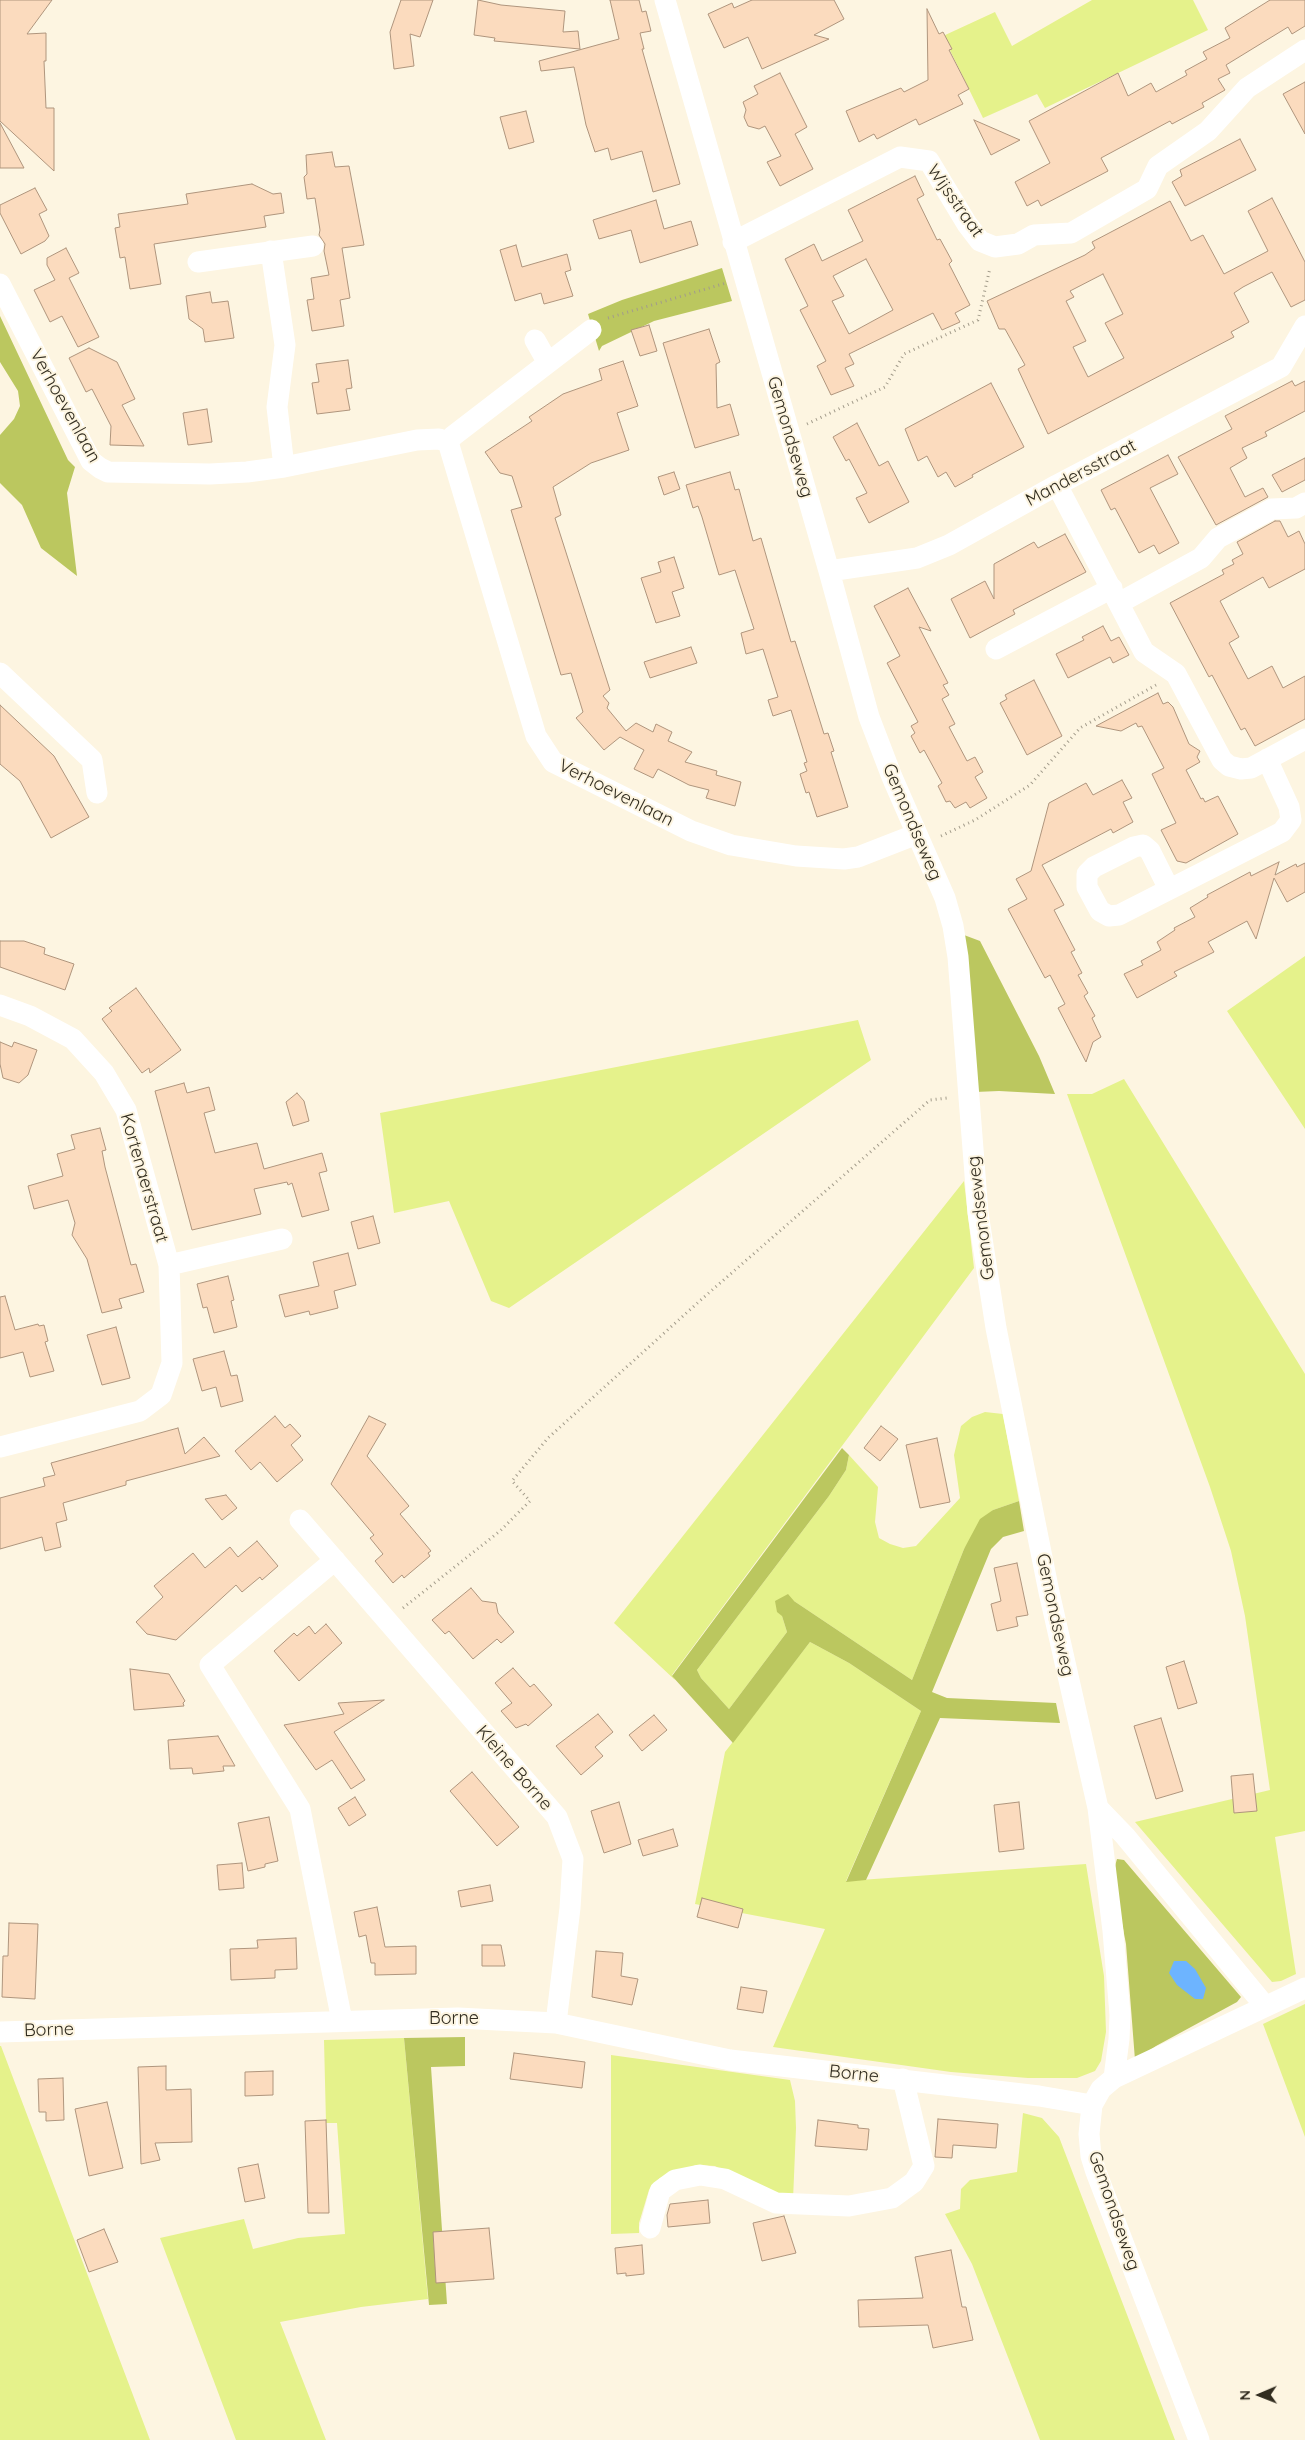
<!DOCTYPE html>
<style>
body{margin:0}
#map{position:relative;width:1305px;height:2440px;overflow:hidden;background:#fdf5e1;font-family:Quicksand,sans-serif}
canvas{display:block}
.north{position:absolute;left:1235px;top:2370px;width:50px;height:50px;-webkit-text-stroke:4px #fdf5e1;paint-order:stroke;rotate:269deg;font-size:14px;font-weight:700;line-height:20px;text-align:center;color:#322d20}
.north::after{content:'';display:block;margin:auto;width:18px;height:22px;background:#322d20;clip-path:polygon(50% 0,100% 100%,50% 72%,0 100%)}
</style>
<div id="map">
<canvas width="1305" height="2440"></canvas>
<div class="north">N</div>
</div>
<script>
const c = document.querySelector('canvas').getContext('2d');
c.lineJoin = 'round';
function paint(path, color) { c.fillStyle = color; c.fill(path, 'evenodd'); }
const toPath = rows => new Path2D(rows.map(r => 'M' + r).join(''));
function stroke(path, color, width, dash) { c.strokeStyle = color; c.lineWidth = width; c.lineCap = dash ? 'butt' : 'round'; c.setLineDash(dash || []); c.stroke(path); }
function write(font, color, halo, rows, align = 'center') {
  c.font = font + ' Quicksand,sans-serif'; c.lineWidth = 4; c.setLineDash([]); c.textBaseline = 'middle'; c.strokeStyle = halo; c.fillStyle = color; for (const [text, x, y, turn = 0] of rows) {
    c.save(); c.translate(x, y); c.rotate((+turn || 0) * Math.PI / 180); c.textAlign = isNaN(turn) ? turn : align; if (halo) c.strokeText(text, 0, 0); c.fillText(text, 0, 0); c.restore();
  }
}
paint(toPath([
 [1092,0,1193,0,1208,30,1045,108,1037,94,983,118,943,36,995,12,1012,46],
 [1305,956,1305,1129,1227,1011],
 [858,1020,871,1060,509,1308,491,1301,449,1201,394,1213,380,1113],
 [1124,1079,1305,1374,1305,1831,1275,1837,1296,1974,1281,1981,1272,1982,1135,1822,1270,1790,1245,1616,1231,1551,1210,1487,1067,1094,1092,1094],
 [964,1181,974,1268,672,1675,675,1680,614,1623],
 [985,1412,1003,1414,1019,1501,993,1510,964,1549,912,1680,794,1601,782,1616,787,1632,729,1709,701,1678,697,1670,829,1496,846,1470,849,1455,878,1487,875,1522,879,1538,890,1544,903,1548,916,1546,960,1498,954,1455,961,1426,972,1417],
 [810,1642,849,1663,921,1711,846,1881,1086,1864,1104,1976,1106,2032,1101,2061,1095,2071,1077,2078,1028,2078,951,2072,773,2047,825,1929,695,1904,725,1752],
 [1305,2004,1305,2137,1263,2024],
 [404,2038,428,2299,361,2307,280,2322,326,2440,236,2440,160,2238,244,2219,253,2249,298,2238,345,2234,337,2123,326,2123,324,2040],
 [0,2046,1,2046,150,2440,0,2440],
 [611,2055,790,2080,795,2101,796,2128,793,2200,745,2183,715,2166,696,2165,660,2178,649,2190,639,2223,639,2233,611,2234],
 [1023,2113,1042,2118,1059,2137,1175,2440,1040,2440,972,2264,945,2214,960,2209,961,2189,970,2180,1017,2172]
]), '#e5f28b');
paint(toPath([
 [722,268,732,301,654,321,602,346,599,351,588,314,622,300],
 [0,316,68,460,75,467,67,493,77,576,41,548,22,505,0,483,0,435,14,419,20,406,18,391,0,362],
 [964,935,980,941,1039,1056,1055,1094,999,1091,975,1092],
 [842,1448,849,1455,846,1470,829,1496,697,1670,701,1678,729,1709,787,1632,782,1616,777,1612,775,1601,788,1594,794,1601,912,1680,964,1549,980,1519,993,1510,1019,1501,1024,1531,1003,1537,991,1549,932,1692,947,1698,1056,1703,1060,1723,940,1718,866,1880,846,1882,921,1711,849,1663,810,1642,733,1743,672,1676],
 [1117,1859,1124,1860,1241,1997,1237,2002,1156,2046,1135,2060,1126,1944,1118,1903,1115,1866],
 [465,2037,465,2066,431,2067,447,2304,429,2305,404,2038]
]), '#bbc75f');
paint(toPath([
 [1174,1961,1186,1961,1195,1969,1206,1988,1203,1999,1195,1999,1177,1985,1169,1973]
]), '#6db4ff');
const building = toPath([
 [0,0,52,0,27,34,46,33,46,61,44,61,46,108,54,108,54,171,0,121,0,0],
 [401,0,433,0,420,37,410,34,414,66,394,69,390,32,401,0],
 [478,0,501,5,565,11,563,32,578,31,580,49,494,41,495,38,474,35,478,0],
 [610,0,639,0,642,12,646,11,651,31,640,33,644,49,642,49,680,184,653,192,642,151,611,160,608,148,595,152,586,125,574,67,541,71,539,61,619,39,610,0],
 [752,0,834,0,844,19,814,35,829,39,762,69,748,37,724,48,708,14,732,3,734,8,752,0],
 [1270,0,1305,0,1305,26,1292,34,1288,27,1226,65,1230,73,1218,79,1225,90,1202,103,1204,107,1172,124,1170,121,1101,158,1108,171,1041,206,1038,200,1027,206,1015,182,1050,163,1029,121,1118,73,1128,96,1151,83,1156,92,1187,75,1185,71,1207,59,1203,52,1230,38,1225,28,1270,0],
 [927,9,939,34,943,32,952,49,949,50,969,89,958,95,963,104,919,125,916,119,877,139,874,134,859,142,846,111,901,88,904,92,928,80,927,9],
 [780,73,807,127,795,134,813,169,780,186,767,162,781,156,765,126,759,129,748,126,744,117,746,110,743,102,758,94,754,86,780,73],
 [1305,82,1305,134,1283,94,1305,82],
 [526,111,534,142,509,149,500,117,526,111],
 [974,120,1020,140,991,155,974,120],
 [0,123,24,168,0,168,0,123],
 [1240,139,1256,170,1185,206,1172,182,1182,176,1180,170,1240,139],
 [332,152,335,167,349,166,364,245,342,248,350,298,340,300,344,326,312,331,307,300,314,299,311,278,329,275,324,251,325,244,319,235,320,230,315,198,307,199,304,177,307,174,306,155,332,152],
 [915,176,924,195,917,199,937,240,940,239,952,261,949,264,970,305,955,313,960,322,942,330,933,313,849,354,854,364,845,368,854,386,831,395,817,366,826,361,800,310,808,306,785,259,814,244,822,261,863,241,848,210,915,176],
 [866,259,893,310,849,334,832,301,844,296,833,276,866,259],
 [252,184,273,194,281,193,284,213,264,216,266,227,154,244,161,284,130,289,125,257,120,258,115,228,120,227,118,214,188,204,186,194,252,184],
 [35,188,47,210,39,214,49,236,45,241,21,254,0,213,0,205,35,188],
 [1272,198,1305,262,1305,300,1291,307,1272,272,1243,287,1234,293,1249,322,1231,332,1234,337,1048,434,1018,369,1025,365,1005,329,999,329,987,301,1085,255,1095,248,1092,242,1170,201,1191,241,1203,235,1224,274,1268,251,1248,211,1272,198],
 [1103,274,1123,314,1105,323,1124,358,1088,377,1073,347,1086,341,1066,301,1074,297,1070,291,1103,274],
 [656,200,664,229,691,221,698,245,640,263,631,230,599,239,593,220,656,200],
 [516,245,522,267,567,254,571,270,565,272,573,296,544,304,541,293,515,301,500,250,516,245],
 [66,248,79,273,69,278,99,337,78,347,62,316,50,322,34,290,55,280,47,265,47,258,66,248],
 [210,292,212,303,228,301,234,338,205,342,203,329,189,319,186,296,210,292],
 [649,325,657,351,640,356,631,330,649,325],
 [709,329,720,362,716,364,717,408,730,404,739,435,695,448,663,343,709,329],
 [89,348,117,362,135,399,122,405,144,446,110,445,111,426,92,389,86,392,69,358,89,348],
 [348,360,352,388,346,389,350,410,317,414,312,383,319,382,316,364,348,360],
 [623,361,638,406,617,413,629,450,591,463,553,487,561,515,555,518,610,690,603,696,609,703,607,708,626,731,636,723,653,732,656,724,672,732,668,741,692,752,685,762,717,771,716,775,741,782,735,806,706,798,709,790,689,785,658,769,653,778,634,769,644,750,620,737,604,750,576,718,583,712,571,673,561,675,511,510,522,507,512,476,500,473,485,452,532,421,529,417,563,394,602,380,599,369,623,361],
 [1292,381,1295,386,1305,381,1305,411,1265,432,1267,436,1242,448,1247,458,1230,468,1245,497,1263,488,1268,497,1216,525,1178,457,1232,429,1225,416,1292,381],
 [991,383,1024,447,972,475,973,477,955,487,946,472,938,477,927,456,918,461,905,429,991,383],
 [207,409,212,442,188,445,183,413,207,409],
 [857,423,879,466,888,461,909,502,869,523,856,498,867,493,849,459,846,461,833,437,857,423],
 [1168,455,1178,474,1150,488,1179,543,1159,554,1154,545,1139,553,1115,508,1111,510,1101,490,1168,455],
 [1305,458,1305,480,1282,492,1272,475,1305,458],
 [674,472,680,489,664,495,658,477,674,472],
 [730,472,735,490,739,489,753,541,761,538,791,642,795,641,824,734,828,733,834,751,831,752,848,807,817,817,809,792,806,793,800,774,807,771,804,763,807,762,791,710,773,716,768,700,778,697,763,649,746,654,741,633,754,629,735,570,719,575,702,517,698,506,693,508,686,485,730,472],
 [1275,521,1280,521,1288,537,1299,531,1305,544,1305,569,1269,588,1263,577,1220,601,1239,637,1229,643,1248,679,1272,666,1283,688,1305,676,1305,719,1255,746,1245,728,1241,730,1212,675,1209,677,1170,603,1224,574,1222,570,1234,564,1232,560,1243,554,1237,542,1275,521],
 [1065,534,1086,572,1013,610,1015,614,970,638,951,599,985,581,994,599,994,564,1034,542,1038,548,1065,534],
 [674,557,684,588,672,592,680,616,656,623,641,578,661,572,658,562,674,557],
 [908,588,931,631,919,627,948,683,943,685,949,695,942,699,955,724,949,727,967,761,975,757,983,772,975,777,987,798,970,808,966,802,955,808,950,801,946,802,938,786,942,783,924,750,920,753,911,736,915,733,911,726,918,722,887,663,900,656,874,606,908,588],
 [1103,626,1111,641,1119,637,1129,655,1113,663,1110,657,1068,678,1056,654,1084,640,1082,637,1103,626],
 [691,647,697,663,650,678,644,662,691,647],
 [1034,680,1062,736,1027,755,1000,703,1007,699,1005,695,1034,680],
 [1158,693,1163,704,1168,702,1173,707,1189,744,1200,751,1197,757,1200,762,1186,770,1201,799,1203,798,1205,802,1218,796,1238,834,1186,863,1177,861,1161,830,1176,823,1152,774,1164,768,1142,726,1138,727,1136,723,1121,731,1096,726,1158,693],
 [0,705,54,756,89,817,51,838,20,781,0,764,0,705],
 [1122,780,1132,798,1123,802,1133,822,1113,833,1111,829,1042,865,1064,905,1054,910,1075,950,1071,952,1082,973,1078,975,1088,993,1084,996,1095,1016,1092,1018,1101,1037,1093,1042,1086,1062,1058,1008,1065,1004,1050,975,1045,978,1008,909,1027,899,1016,879,1031,871,1049,803,1086,783,1093,795,1122,780],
 [1279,862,1275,875,1296,864,1297,867,1305,863,1305,892,1287,902,1274,878,1256,939,1247,921,1208,942,1214,952,1174,972,1177,976,1137,998,1124,974,1143,965,1141,961,1161,950,1157,942,1175,930,1174,928,1195,917,1190,908,1208,897,1207,895,1250,872,1251,876,1279,862],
 [0,941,24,941,45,948,44,954,74,964,65,990,0,967,0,941],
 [136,988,181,1050,150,1073,149,1068,142,1073,102,1019,112,1011,109,1008,136,988],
 [0,1042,12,1047,14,1042,37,1050,28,1075,19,1083,3,1078,0,1064,0,1042],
 [184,1083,187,1093,209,1087,215,1110,204,1113,215,1153,257,1143,264,1169,322,1153,327,1171,319,1173,329,1210,302,1217,292,1183,288,1185,287,1182,254,1189,261,1214,192,1230,155,1091,184,1083],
 [297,1093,304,1101,309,1121,293,1126,286,1102,297,1093],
 [100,1128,106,1150,102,1151,105,1167,131,1265,136,1264,144,1292,119,1299,122,1308,102,1313,87,1259,72,1235,75,1223,68,1200,34,1209,28,1186,63,1176,57,1154,75,1149,71,1135,100,1128],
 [373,1216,380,1243,358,1249,351,1222,373,1216],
 [348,1253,356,1285,334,1291,338,1308,310,1315,309,1311,285,1317,279,1295,319,1286,313,1262,348,1253],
 [228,1276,234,1300,231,1301,237,1327,214,1333,207,1307,203,1308,197,1284,228,1276],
 [5,1296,15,1330,38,1324,39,1326,44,1325,48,1341,45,1342,54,1371,30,1377,23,1352,0,1358,0,1297,5,1296],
 [116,1327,130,1378,102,1385,87,1335,116,1327],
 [224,1351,231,1376,237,1375,243,1401,221,1407,216,1387,202,1391,193,1359,224,1351],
 [275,1416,285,1428,290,1424,301,1436,291,1445,303,1460,277,1482,260,1462,251,1470,235,1451,275,1416],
 [369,1416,386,1424,367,1456,409,1506,400,1514,431,1551,428,1553,430,1556,404,1578,402,1575,393,1583,375,1561,383,1554,370,1538,374,1535,331,1484,369,1416],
 [881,1426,898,1439,880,1461,864,1448,881,1426],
 [178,1428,185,1454,204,1437,220,1456,126,1481,126,1485,63,1503,67,1520,56,1523,61,1547,45,1551,42,1537,0,1549,0,1498,45,1486,43,1478,55,1475,51,1463,178,1428],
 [937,1438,950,1502,920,1508,906,1445,937,1438],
 [226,1495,237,1508,222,1520,205,1499,226,1495],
 [257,1541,278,1566,262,1580,260,1577,242,1592,236,1585,176,1640,147,1634,136,1622,163,1597,154,1586,193,1553,205,1568,230,1547,238,1557,257,1541],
 [1017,1563,1028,1615,1016,1617,1018,1626,997,1631,991,1604,1001,1601,994,1568,1017,1563],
 [471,1588,482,1601,496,1603,498,1613,514,1632,501,1643,497,1639,473,1659,449,1631,445,1634,432,1620,471,1588],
 [326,1624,342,1643,299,1681,274,1651,294,1633,297,1636,309,1626,315,1634,326,1624],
 [1184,1661,1197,1703,1178,1709,1166,1667,1184,1661],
 [513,1668,530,1687,534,1684,552,1705,528,1726,526,1724,516,1728,501,1711,512,1703,495,1683,513,1668],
 [130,1669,169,1674,185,1701,183,1703,184,1706,134,1710,130,1669],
 [384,1700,334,1732,365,1780,351,1789,332,1760,316,1770,284,1725,344,1714,338,1703,384,1700],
 [598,1714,613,1732,595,1747,603,1756,581,1775,556,1746,598,1714],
 [654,1715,667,1730,642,1751,629,1735,654,1715],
 [1161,1718,1183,1791,1156,1799,1134,1726,1161,1718],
 [218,1736,235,1766,223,1766,224,1771,193,1774,192,1768,170,1769,168,1740,218,1736],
 [472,1772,519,1827,497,1846,450,1791,472,1772],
 [1253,1774,1257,1811,1234,1813,1231,1776,1253,1774],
 [355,1797,366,1815,349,1826,338,1808,355,1797],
 [619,1802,631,1844,604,1853,591,1811,619,1802],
 [1019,1802,1024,1849,999,1852,994,1805,1019,1802],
 [269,1817,278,1861,265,1864,265,1867,248,1871,238,1823,269,1817],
 [673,1829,678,1846,643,1856,638,1840,673,1829],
 [242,1863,244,1888,219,1890,217,1865,242,1863],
 [490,1885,493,1901,461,1907,458,1891,490,1885],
 [702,1898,743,1909,738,1928,697,1917,702,1898],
 [377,1907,385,1947,416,1946,416,1974,375,1975,375,1963,371,1963,366,1935,359,1937,354,1912,377,1907],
 [9,1923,38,1924,35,1999,2,1997,3,1956,8,1956,9,1923],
 [296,1938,297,1969,275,1970,275,1978,231,1980,230,1949,258,1948,257,1940,296,1938],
 [482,1945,501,1945,505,1966,482,1966,482,1945],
 [596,1951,623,1953,621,1976,638,1979,632,2005,592,1997,596,1951],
 [741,1987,767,1991,763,2013,737,2009,741,1987],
 [514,2053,585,2062,582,2088,510,2079,514,2053],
 [166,2066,166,2090,191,2089,192,2142,155,2143,160,2160,141,2164,138,2067,166,2066],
 [273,2071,273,2095,245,2096,245,2072,273,2071],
 [63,2078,64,2120,46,2121,46,2112,39,2112,38,2079,63,2078],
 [107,2102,123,2168,89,2176,75,2109,107,2102],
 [938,2119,998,2124,996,2148,953,2145,952,2158,935,2157,938,2119],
 [326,2120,329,2213,308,2213,305,2121,326,2120],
 [818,2120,858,2125,858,2128,869,2129,867,2150,815,2146,818,2120],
 [258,2164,265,2198,245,2202,238,2168,258,2164],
 [708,2200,710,2223,668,2227,667,2215,670,2204,708,2200],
 [784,2216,796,2253,762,2261,753,2223,784,2216],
 [489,2228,494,2279,436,2283,433,2232,489,2228],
 [104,2229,118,2262,89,2272,77,2240,104,2229],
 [642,2245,644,2274,626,2276,626,2273,617,2274,615,2248,642,2245],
 [951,2250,962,2307,966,2307,973,2340,933,2348,928,2325,859,2327,858,2300,923,2298,915,2257,951,2250]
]);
paint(building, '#fbdbbe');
stroke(building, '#af957d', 1);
stroke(toPath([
 [608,318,726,283],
 [807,424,885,387,904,354,978,320,990,268],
 [941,836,975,820,1030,785,1080,728,1156,685],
 [403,1608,500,1531,530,1501,512,1481,548,1438,703,1298,930,1100,947,1098]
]), '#a39c8b', 3, [1, 4]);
stroke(toPath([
 [665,0,829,571,869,717,892,777,945,898,953,926,958,957,978,1213,996,1328,1049,1592,1098,1808,1113,1931,1120,2015,1119,2039,1114,2078],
 [733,242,900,157,929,161,967,224,980,241,995,247,1018,244,1034,235,1071,233,1147,189,1158,166,1208,131,1247,88,1305,50],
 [271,251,285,345,277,407,284,467],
 [198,262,313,246],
 [0,284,91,461,100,468,108,472,210,474,247,472,284,467,417,440,439,439,448,442],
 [548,363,591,330],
 [448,442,536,736,553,762,691,831,731,845,796,856,844,859,858,857,917,834],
 [448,442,453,436,548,363,535,340],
 [1057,485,1144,652,1176,674,1222,760,1229,766,1241,769,1251,768,1305,739],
 [829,571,917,558,949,545,1057,485,1281,367,1305,326],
 [1119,603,1201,558,1218,538,1272,509,1296,508,1305,503],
 [996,649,1112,588],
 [0,673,92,760,97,793],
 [1169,889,1150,851,1143,845,1134,847,1094,867,1087,874,1087,887,1100,911,1109,916,1119,915,1282,832,1291,820,1289,807,1267,759],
 [0,1005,30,1016,73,1039,104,1073,126,1110,169,1265,172,1363,161,1395,140,1411,0,1447],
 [169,1265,282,1239],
 [300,1520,557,1817,573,1859,570,1908,556,2023],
 [335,1560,210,1665,300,1809,342,2021],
 [1098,1808,1125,1836,1265,2006],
 [0,2032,458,2018,556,2023,730,2060,1039,2096,1092,2105],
 [650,2228,660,2191,675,2180,700,2175,725,2179,776,2203,849,2206,892,2198,914,2182,924,2166,903,2079],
 [1199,2440,1096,2172,1091,2156,1089,2134,1092,2105,1101,2089,1114,2078,1305,1988]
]), '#fff', 21);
write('18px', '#322d20', '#fdf5e1', [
 ["Wijsstraat",955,201,55],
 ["Verhoevenlaan",65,406,61],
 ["Gemondseweg",790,437,74],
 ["Mandersstraat",1081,473,-28],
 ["Verhoevenlaan",616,793,27],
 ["Gemondseweg",912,822,67],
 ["Kortenaerstraat",144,1178,74],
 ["Gemondseweg",981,1218,-97],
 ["Gemondseweg",1055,1615,78],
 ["Kleine Borne",514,1768,49],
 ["Borne",454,2019],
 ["Borne",49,2030,-2],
 ["Borne",854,2074,6],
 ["Gemondseweg",1114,2211,71]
]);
</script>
